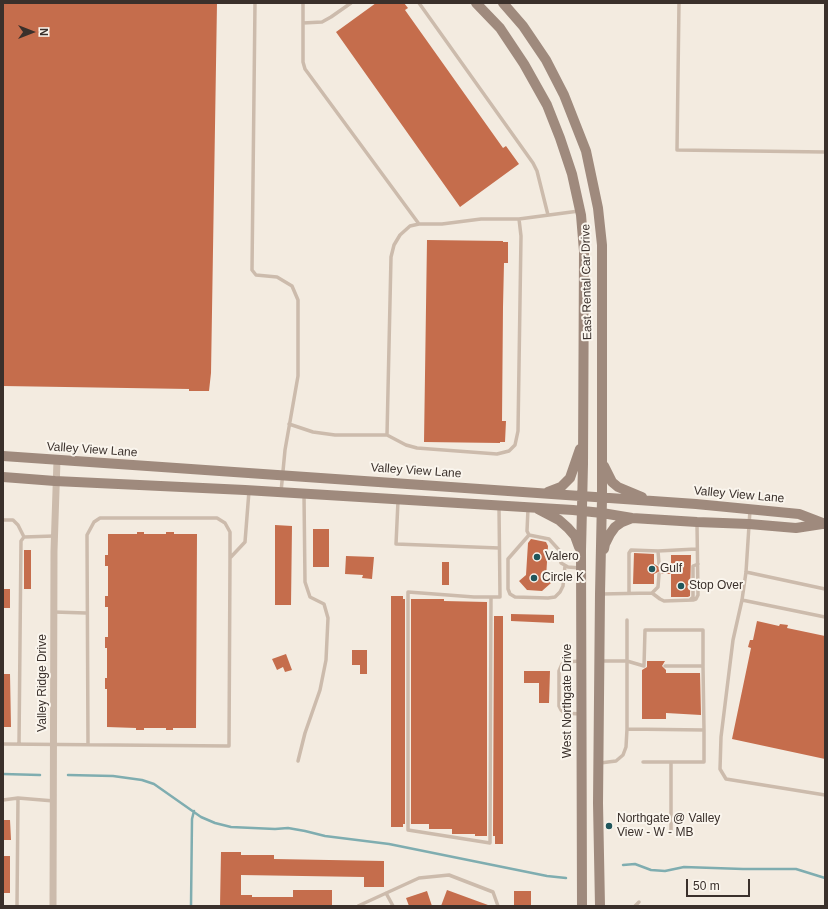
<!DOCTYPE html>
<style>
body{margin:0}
#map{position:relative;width:828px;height:909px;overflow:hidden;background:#f3ebe0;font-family:Helvetica,sans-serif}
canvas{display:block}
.frame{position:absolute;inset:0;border:4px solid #3a302b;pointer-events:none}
.north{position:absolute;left:12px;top:12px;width:40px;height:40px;-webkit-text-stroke:3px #faf5ed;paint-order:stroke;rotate:90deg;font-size:11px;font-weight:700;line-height:16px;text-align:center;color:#3a302b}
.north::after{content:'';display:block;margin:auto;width:14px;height:18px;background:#3a302b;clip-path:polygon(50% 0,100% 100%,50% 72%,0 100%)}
.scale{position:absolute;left:686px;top:879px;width:64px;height:18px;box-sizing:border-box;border:2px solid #3a302b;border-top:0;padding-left:5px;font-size:12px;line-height:14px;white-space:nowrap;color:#3a302b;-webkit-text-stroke:3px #faf5ed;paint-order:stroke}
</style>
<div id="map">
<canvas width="828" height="909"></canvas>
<div class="frame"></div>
<div class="north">N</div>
<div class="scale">50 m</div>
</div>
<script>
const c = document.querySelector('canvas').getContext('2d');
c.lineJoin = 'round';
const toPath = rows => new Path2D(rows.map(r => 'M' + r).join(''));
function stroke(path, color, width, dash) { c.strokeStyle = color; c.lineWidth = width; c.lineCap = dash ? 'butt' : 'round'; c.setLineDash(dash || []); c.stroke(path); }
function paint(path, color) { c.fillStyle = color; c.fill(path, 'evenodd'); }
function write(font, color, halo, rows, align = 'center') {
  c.font = font + ' Helvetica,sans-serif'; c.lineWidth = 4; c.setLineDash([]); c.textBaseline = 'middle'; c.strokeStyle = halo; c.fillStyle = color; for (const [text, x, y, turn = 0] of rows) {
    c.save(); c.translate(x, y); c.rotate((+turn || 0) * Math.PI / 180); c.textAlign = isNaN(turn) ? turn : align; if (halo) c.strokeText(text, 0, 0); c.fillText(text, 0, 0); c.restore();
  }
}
stroke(toPath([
 [3,774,40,775],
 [68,775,113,776,142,780,154,784,201,817,215,823,231,827,275,829,288,828,305,831,325,836,389,844,547,876,566,878],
 [623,865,635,864,651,870,665,871,684,867,743,869,796,869,825,878],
 [191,906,192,819,194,811]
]), '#7fadb0', 2.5);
paint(toPath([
 [3,3,217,3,211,373,209,391,189,391,189,389,3,386],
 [376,3,404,3,408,8,405,10,503,148,506,146,519,164,460,207,336,32],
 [427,240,503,241,503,242,508,242,508,263,504,263,503,307,502,421,506,421,505,442,500,442,500,443,424,442],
 [275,525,292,526,291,605,275,605],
 [313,529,329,529,329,567,313,567],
 [137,532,144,532,144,534,166,534,166,532,174,532,174,534,197,534,196,728,173,728,173,730,166,730,166,728,144,728,144,730,136,730,136,728,107,727,107,689,105,689,105,678,107,678,107,648,105,648,105,637,108,637,108,607,105,607,105,596,108,596,108,566,105,566,105,555,108,555,108,534,137,534],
 [531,539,546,542,548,546,546,578,551,583,542,591,527,590,519,581,526,575,528,543],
 [24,550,31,550,31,589,24,589],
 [634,553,654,554,654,564,659,567,662,564,671,564,671,555,691,555,690,596,688,597,671,597,671,574,662,574,660,571,654,574,654,584,633,584],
 [346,556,374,557,372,579,362,578,363,575,345,574],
 [442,562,449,562,449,585,442,585],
 [3,589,10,589,10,608,3,608],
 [391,596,403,596,403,599,405,599,405,824,403,824,403,827,391,827],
 [411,599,444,599,444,601,487,602,487,836,475,836,475,834,452,834,452,829,429,829,429,824,411,824],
 [511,614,554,615,554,623,511,621],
 [494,616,503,616,503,844,495,844,495,836,493,836],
 [757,621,779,626,780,624,788,625,787,628,825,636,825,759,732,739,751,648,748,647,750,640,753,640],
 [352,650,367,650,367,674,360,674,360,665,352,665],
 [286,654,292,670,285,672,283,667,277,670,272,659],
 [647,661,665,661,662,666,666,670,666,673,700,673,701,715,666,713,666,719,642,719,642,670,647,667],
 [524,671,550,671,549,703,539,703,539,683,524,683],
 [3,674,10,674,11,727,3,727],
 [3,820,10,820,11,840,3,840],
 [221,852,241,852,241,855,274,855,274,859,384,861,384,887,364,887,364,877,241,875,241,895,252,895,252,897,293,897,293,890,332,890,332,906,220,906],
 [3,856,10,856,10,893,3,893],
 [447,890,488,905,488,906,441,906],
 [427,891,432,906,409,906,406,898],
 [514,891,531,891,531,906,514,906]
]), '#c56d4c');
stroke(toPath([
 [255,3,252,270,256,275,277,277,292,286,298,300,298,376,285,450,281,492],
 [303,3,303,62,305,69,419,224,442,224,481,219,519,219,579,211],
 [419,3,533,163,537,171,548,215],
 [679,3,677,150,825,152],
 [303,23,322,22,331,17,351,3],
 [289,424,313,432,335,435,387,435,391,257,394,245,400,235,410,226,419,224],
 [387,435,406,445,417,448,497,454,509,451,515,445,518,431,521,236,519,219],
 [398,501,396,544,499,548],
 [528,509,527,531,529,535,549,539,559,550,561,563,568,567,580,568],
 [750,510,746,572,742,600,733,640,721,737,720,769,726,779,825,795],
 [3,520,13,520,18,525,24,537,54,536],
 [529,535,508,559,508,589,510,594,515,597,548,598,555,597,560,592,563,586,565,566],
 [658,551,659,564],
 [746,572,825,589],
 [629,593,629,553,631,550,658,551,696,549],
 [652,593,658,587,659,574],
 [601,594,652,593,660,599,664,601,693,600,696,599,698,595,697,524],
 [491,597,490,843,408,830,408,592,474,597,500,597,499,507],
 [690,600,693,597,693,566,698,564],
 [742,600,825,617],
 [54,612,86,613],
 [627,620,627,661,644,666],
 [580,661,566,662,562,664,559,671,559,706,561,710,565,713,580,714],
 [644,666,645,630,703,630,703,666,665,666],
 [627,729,704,730,703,666],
 [3,744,229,746,230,558,245,542,249,491],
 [19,744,21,541,24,537],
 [88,744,87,535,94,522,100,518,217,518,225,523,230,532,230,558],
 [298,761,305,733,320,690,326,660,328,618,324,604,310,597,305,582,304,495],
 [643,762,704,762,704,730],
 [600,763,616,761,623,755,626,747,627,729,627,661,600,661],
 [3,800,18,798,54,801],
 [671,831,671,762],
 [386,893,393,906],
 [17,906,18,798],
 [358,906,419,878,449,875,493,892,498,906],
 [635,906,639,902]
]), '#ccbbac', 3.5);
stroke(toPath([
 [53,906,54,551,57,460]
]), '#ccbbac', 7);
stroke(toPath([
 [476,3,500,28,524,64,547,105,560,138,572,174,581,215,584,251,583,464,581,551,582,906],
 [503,3,523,26,546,60,564,95,586,151,598,208,602,245,602,498,600,594,598,803,600,906],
 [3,456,696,504,799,514,825,524],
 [604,466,612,482,618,487,642,497],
 [3,477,55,481,245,490,573,510,602,513,632,518,697,522,749,524,796,528,822,524],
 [548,492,561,487,570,478,580,449],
 [538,509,559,520,568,528,575,536,579,547],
 [604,549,605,544,610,534,615,527,622,522,632,518]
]), '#9f8a7d', 10);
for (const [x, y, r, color] of [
 [537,557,4,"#20565b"],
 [652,569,4,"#20565b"],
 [534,578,4,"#20565b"],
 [681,586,4,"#20565b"],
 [609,826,4,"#20565b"]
]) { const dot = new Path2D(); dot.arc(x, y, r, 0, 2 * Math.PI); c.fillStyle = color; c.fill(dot); stroke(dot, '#faf5ed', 1.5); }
write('12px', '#3a302b', '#faf5ed', [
 ["East Rental Car Drive",587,282,-91],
 ["Valley View Lane",92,450,4],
 ["Valley View Lane",416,471,4],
 ["Valley View Lane",739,495,5],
 ["Valley Ridge Drive",43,683,-90],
 ["West Northgate Drive",568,701,-90]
]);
write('12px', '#3a302b', '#faf5ed', [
 ["Valero",545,557],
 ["Gulf",660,569],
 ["Circle K",542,578],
 ["Stop Over",689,586],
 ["Northgate @ Valley",617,819],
 ["View - W - MB",617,833]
], 'left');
</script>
